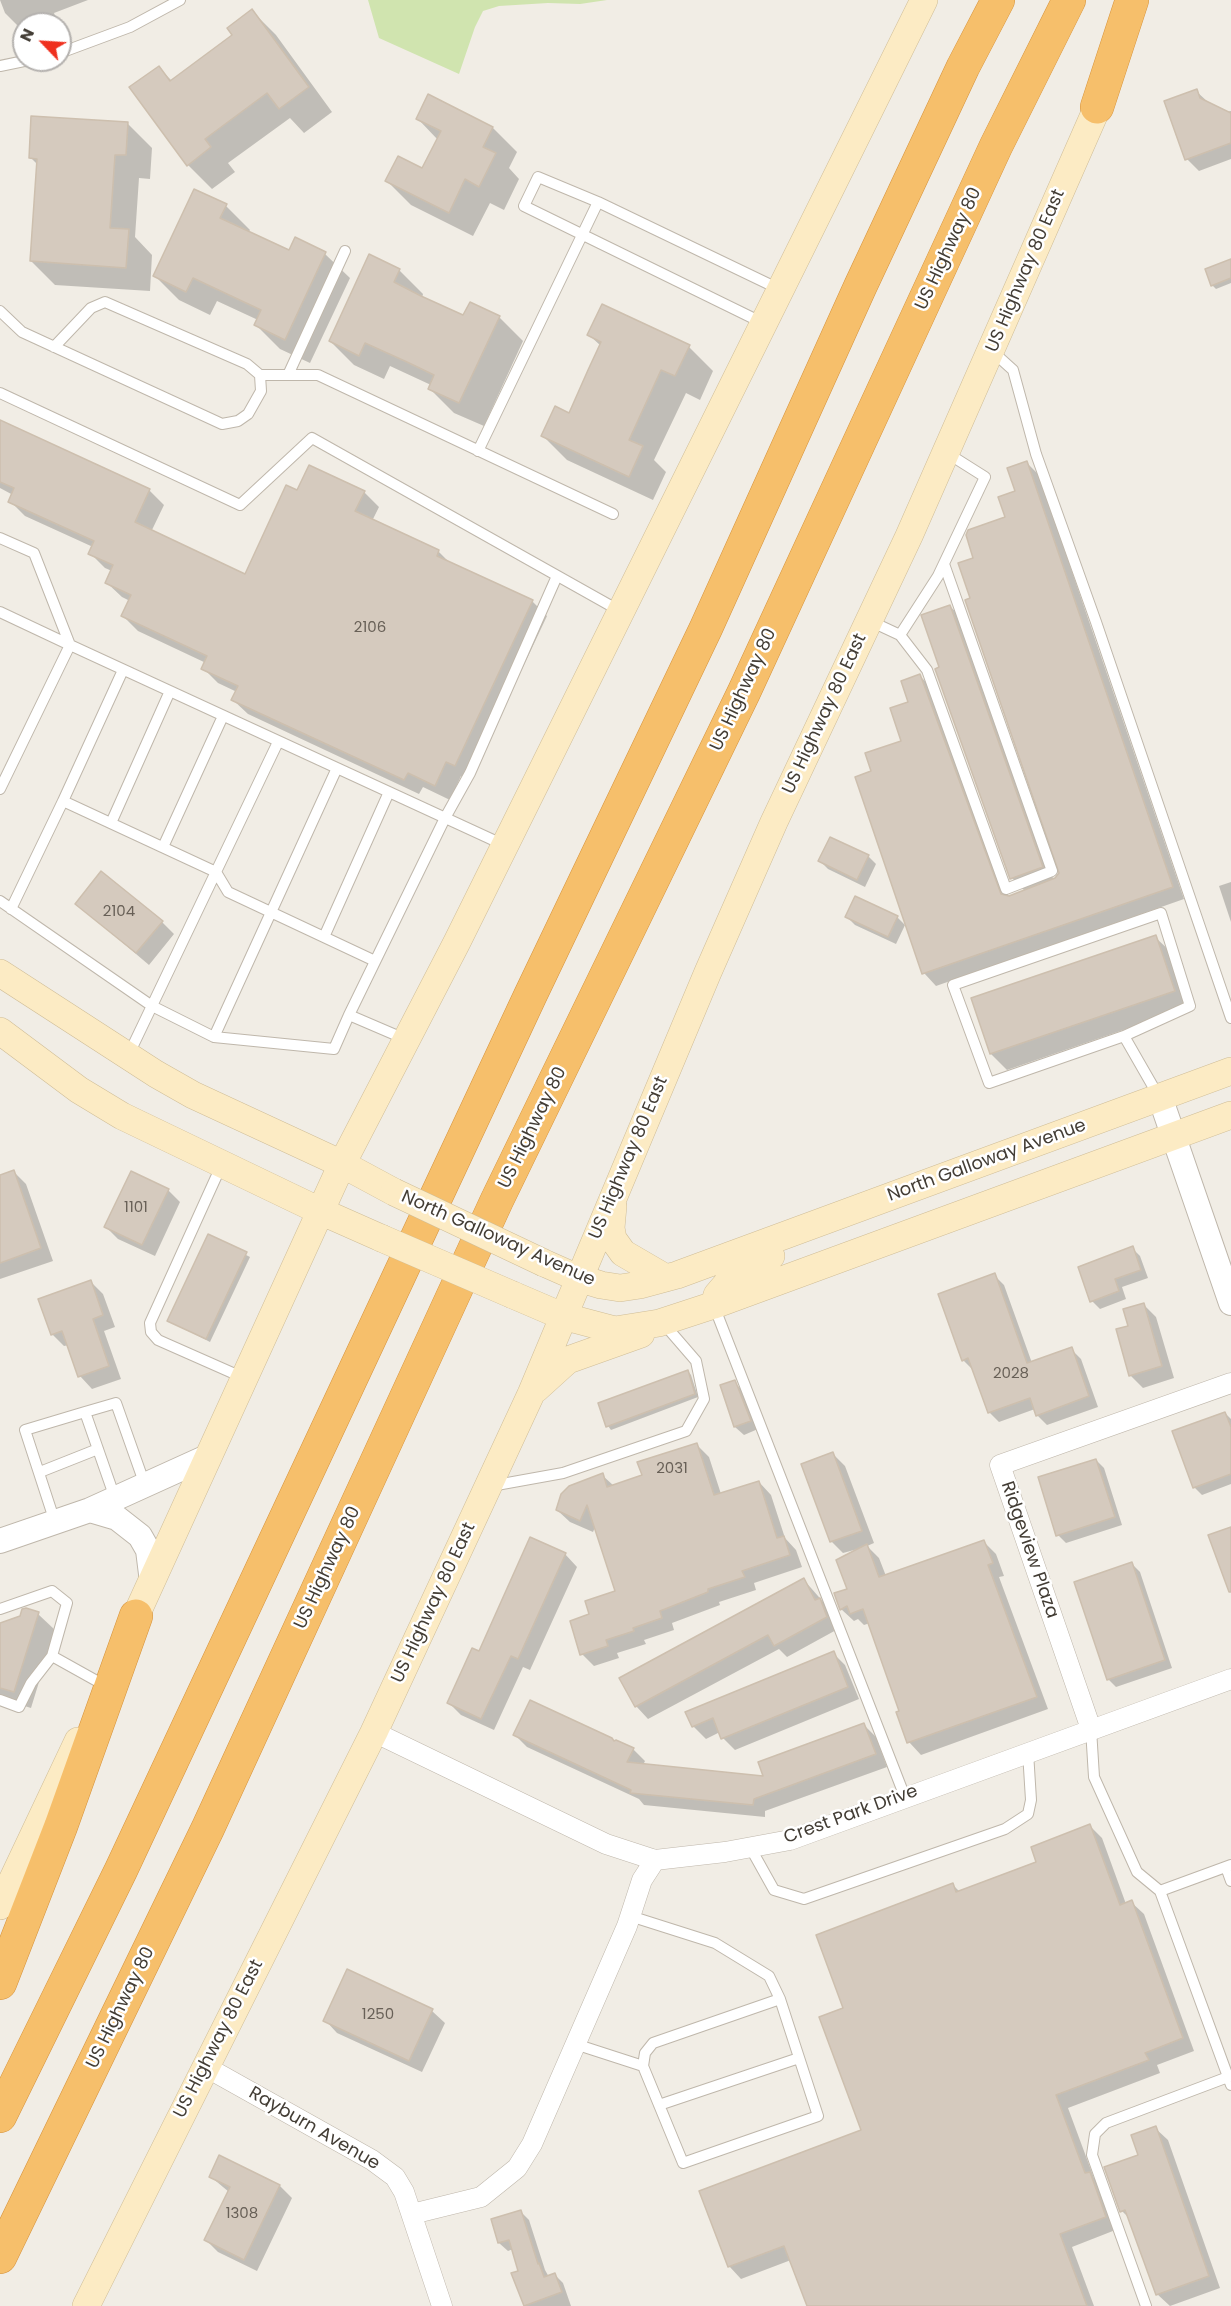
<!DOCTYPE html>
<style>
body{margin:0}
#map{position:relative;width:1231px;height:2306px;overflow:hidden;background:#f1ede5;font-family:Poppins,sans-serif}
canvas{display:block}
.north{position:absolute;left:12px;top:12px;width:60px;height:60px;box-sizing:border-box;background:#fff;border:2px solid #b4b1ae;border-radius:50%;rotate:295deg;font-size:16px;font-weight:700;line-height:24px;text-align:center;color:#433d35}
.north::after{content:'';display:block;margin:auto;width:21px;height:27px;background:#ef301e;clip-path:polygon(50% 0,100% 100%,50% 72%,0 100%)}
</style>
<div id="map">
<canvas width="1231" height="2306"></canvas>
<div class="north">N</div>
</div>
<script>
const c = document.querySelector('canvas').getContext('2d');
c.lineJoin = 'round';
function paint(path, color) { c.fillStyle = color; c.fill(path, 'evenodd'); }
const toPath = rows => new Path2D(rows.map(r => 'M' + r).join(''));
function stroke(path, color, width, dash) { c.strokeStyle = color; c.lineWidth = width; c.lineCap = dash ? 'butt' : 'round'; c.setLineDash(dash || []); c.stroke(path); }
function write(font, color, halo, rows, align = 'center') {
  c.font = font + ' Poppins,sans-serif'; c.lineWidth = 5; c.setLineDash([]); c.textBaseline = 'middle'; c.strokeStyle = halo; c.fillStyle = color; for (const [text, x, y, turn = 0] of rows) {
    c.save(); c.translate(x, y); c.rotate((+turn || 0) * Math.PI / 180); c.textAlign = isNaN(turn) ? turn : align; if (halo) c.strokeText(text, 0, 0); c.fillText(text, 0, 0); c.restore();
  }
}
paint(toPath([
 [368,0,607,0,580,4,548,3,499,6,483,11,475,27,459,74,379,38]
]), '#d0e4af');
paint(toPath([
 [0,0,88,0,54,13,58,24,24,24,24,32,5,13],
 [252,11,276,35,332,112,304,133,290,118,228,163,235,172,212,189,188,165,159,68,172,81,235,35],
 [1196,91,1209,103,1226,112,1231,111,1231,159,1199,171,1187,159],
 [418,119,493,128,517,152,509,168,519,179,504,210,490,203,473,236,411,205,387,181,423,170,438,140],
 [127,123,152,148,150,179,139,178,135,237,152,255,150,291,55,285,31,261,38,165,30,157],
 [226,206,250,230,248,233,289,252,295,239,325,254,350,278,310,363,280,349,256,325,258,320,217,301,210,315,179,300,155,276],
 [1231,265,1231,283,1216,289,1212,285],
 [399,270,423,294,422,298,464,317,499,317,523,341,484,426,454,413,430,389,431,385,390,366,384,379,354,365,330,341],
 [589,335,689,347,713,371,700,400,686,393,654,460,666,472,653,500,567,460,543,436,569,415,601,346],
 [0,421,149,490,164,505,151,532,246,576,298,492,364,492,379,507,372,521,438,551,451,564,532,601,547,616,470,780,461,776,450,800,423,787,419,794,248,714,233,700,237,692,218,683,203,668,206,663,138,631,123,616,130,601,122,597,107,583,112,571,105,568,90,553,93,547,25,516,10,501,13,495,0,488],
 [1027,463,1039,475,1184,899,936,986,924,973,873,772,903,741,910,703,920,676,932,688,1009,898,1025,891,1012,878,936,670,941,668,950,606,962,619,1054,881,1061,873,972,599,975,559,1007,518],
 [868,856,876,864,865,887,828,869,820,861],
 [1231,882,1231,922,1219,886],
 [77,904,162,922,174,934,149,965],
 [847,917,897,917,905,925,896,944,855,925],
 [1155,937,1172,953,1190,1007,1007,1070,991,1054],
 [14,1172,26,1184,53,1261,0,1279,0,1177],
 [168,1190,180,1202,155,1256,118,1239,106,1227],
 [209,1236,250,1257,210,1342,169,1321],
 [1132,1248,1140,1256,1148,1278,1122,1287,1126,1299,1100,1309,1092,1301],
 [994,1275,1004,1285,1032,1363,1071,1349,1081,1359,1098,1407,1047,1425,1037,1415,1035,1409,999,1422,989,1412,973,1370,963,1360],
 [91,1282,103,1294,115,1327,104,1331,121,1379,92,1389,80,1376,69,1345,64,1346,52,1334],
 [1144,1305,1156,1317,1174,1378,1143,1388,1130,1375,1130,1327],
 [688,1371,691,1375,698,1397,611,1430,608,1426],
 [734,1382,742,1390,758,1429,744,1435,735,1427,722,1386],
 [1225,1413,1231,1419,1231,1484,1202,1495,1194,1487],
 [697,1445,709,1457,721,1494,759,1482,771,1495,785,1538,796,1550,802,1567,754,1583,756,1590,719,1602,720,1605,672,1623,674,1630,644,1640,646,1644,617,1653,619,1658,594,1666,582,1654,591,1615,617,1592,596,1525,593,1532,570,1522,557,1510,602,1475,614,1486,644,1476],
 [832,1453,845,1466,874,1543,867,1546,879,1558,886,1576,984,1542,996,1554,1004,1576,999,1577,1048,1709,921,1755,909,1742,898,1713,901,1711,870,1623,864,1625,858,1619,854,1621,841,1609,859,1550,858,1549,843,1553,831,1541],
 [1096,1460,1104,1468,1122,1525,1066,1543,1058,1535],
 [565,1554,577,1567,530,1670,523,1667,494,1730,461,1715,449,1703,479,1653],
 [1132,1564,1140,1572,1172,1668,1116,1687,1108,1679],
 [804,1580,832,1612,838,1629,787,1657,779,1649,648,1719,636,1706],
 [38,1614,55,1630,31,1708,5,1700,0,1702,0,1625],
 [833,1653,845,1665,859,1699,735,1750,723,1738,720,1732,706,1739,693,1726],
 [864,1725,876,1737,887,1767,765,1811,765,1817,644,1805,639,1799,527,1747,515,1735,614,1742,633,1749,645,1761,643,1765,765,1778],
 [1090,1826,1102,1838,1126,1904,1131,1902,1144,1914,1194,2051,1157,2065,1160,2073,1068,2108,1094,2178,1102,2186,1118,2229,1072,2247,1094,2306,808,2306,791,2260,741,2279,729,2266,863,2131,845,2009,953,1885,960,1892,1038,1862],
 [348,1971,432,2011,445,2023,422,2072,337,2033,325,2020],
 [1155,2128,1168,2140,1220,2288,1170,2306,1157,2294,1131,2220,1122,2211,1140,2156],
 [220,2157,280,2186,292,2198,257,2271,218,2252,206,2240,229,2192,211,2177],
 [521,2212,529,2220,545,2270,549,2277,555,2275,563,2283,571,2306,524,2306,513,2274,520,2272,513,2249,508,2251,499,2243,493,2220]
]), '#0003');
const building = toPath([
 [252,9,309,87,279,109,267,93,205,139,211,147,187,166,129,87,159,66,170,81,232,35,227,28,252,9],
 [1197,89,1200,98,1231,113,1231,143,1185,160,1164,101,1197,89],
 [428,94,493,127,483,147,496,153,479,187,465,179,449,213,385,181,398,156,422,168,441,131,416,119,428,94],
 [31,116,128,122,126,155,115,155,110,228,129,229,126,268,30,261,37,159,29,158,31,116],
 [194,189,227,204,220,218,289,250,295,237,326,252,285,340,254,325,261,310,193,278,186,292,153,276,194,189],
 [369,254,400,269,394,282,421,296,463,315,470,302,500,316,459,403,428,389,434,375,407,362,365,343,359,356,329,341,369,254],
 [1231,259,1231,278,1211,286,1205,269,1231,259],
 [602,304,690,345,675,376,661,370,629,440,643,446,629,477,541,436,555,406,569,413,588,370,601,342,587,335,602,304],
 [0,420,150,489,135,522,245,574,286,485,297,490,309,465,365,491,355,511,439,550,437,556,533,600,455,766,446,762,435,786,408,773,404,780,231,700,238,686,201,669,207,656,121,616,131,595,105,583,113,565,88,554,94,541,8,502,14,488,0,482,0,420],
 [1027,461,1173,887,922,974,855,777,871,771,865,753,901,741,890,708,908,702,901,681,920,674,1001,894,1009,896,1055,878,1059,873,965,600,970,598,958,563,973,558,966,535,968,530,1005,517,998,497,1015,491,1007,468,1027,461],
 [950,605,1043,867,1010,879,935,669,939,667,921,615,950,605],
 [830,837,869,855,857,880,818,861,830,837],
 [101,871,163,921,136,953,75,904,101,871],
 [855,896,898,916,888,937,845,917,855,896],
 [1156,935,1175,991,990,1054,971,998,1156,935],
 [14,1170,41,1248,0,1263,0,1175,14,1170],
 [131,1171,169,1189,142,1245,104,1227,131,1171],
 [208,1234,247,1252,206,1339,167,1321,208,1234],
 [1133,1246,1141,1270,1115,1279,1119,1291,1090,1302,1078,1267,1133,1246],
 [995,1273,1027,1363,1072,1347,1089,1396,1036,1416,1030,1398,988,1413,968,1358,962,1361,938,1294,995,1273],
 [91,1280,103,1315,93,1319,109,1366,78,1377,62,1331,51,1335,38,1299,91,1280],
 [1144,1303,1162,1366,1129,1376,1116,1329,1128,1326,1123,1309,1144,1303],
 [688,1370,695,1394,606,1427,598,1403,688,1370],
 [735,1380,751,1421,734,1427,720,1385,735,1380],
 [1225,1412,1231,1427,1231,1474,1193,1488,1172,1431,1225,1412],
 [697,1443,714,1495,759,1481,777,1538,784,1536,790,1555,742,1571,745,1577,708,1589,708,1592,660,1611,662,1618,633,1628,634,1631,606,1640,608,1646,580,1655,570,1621,589,1614,585,1601,615,1591,587,1505,580,1521,556,1510,561,1494,569,1486,603,1473,607,1487,642,1475,637,1462,697,1443],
 [833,1452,862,1531,830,1542,801,1464,833,1452],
 [1096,1459,1115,1517,1056,1536,1038,1477,1096,1459],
 [1231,1527,1231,1592,1229,1592,1208,1535,1231,1527],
 [530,1537,566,1553,518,1659,511,1656,481,1719,447,1703,472,1648,479,1651,530,1537],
 [984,1540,993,1563,988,1565,1037,1697,907,1743,896,1712,899,1711,863,1609,850,1614,847,1606,840,1610,834,1593,847,1589,836,1560,867,1544,879,1577,984,1540],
 [1132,1562,1165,1660,1107,1680,1074,1582,1132,1562],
 [804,1578,815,1600,820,1598,827,1617,774,1646,768,1635,635,1707,619,1678,804,1578],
 [26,1608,39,1612,14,1692,0,1688,0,1623,20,1616,22,1609,26,1608],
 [834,1651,848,1687,721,1739,713,1718,692,1727,685,1712,834,1651],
 [530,1700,612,1738,614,1741,616,1740,634,1748,627,1762,763,1776,758,1762,864,1723,876,1754,754,1799,753,1805,630,1793,631,1790,513,1735,530,1700],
 [1090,1824,1120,1905,1132,1900,1183,2038,1145,2053,1149,2060,1056,2095,1085,2173,1090,2172,1106,2217,1060,2234,1087,2306,807,2306,784,2246,728,2267,699,2191,861,2130,819,2017,843,2008,816,1935,953,1883,956,1892,1036,1862,1031,1847,1090,1824],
 [347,1969,433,2009,409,2061,323,2021,347,1969],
 [1156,2126,1209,2276,1156,2295,1125,2210,1120,2212,1104,2167,1138,2155,1131,2135,1156,2126],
 [219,2155,280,2185,244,2260,204,2240,230,2187,209,2177,219,2155],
 [521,2210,538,2264,539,2263,544,2277,555,2273,562,2292,524,2306,511,2273,518,2271,509,2240,498,2243,491,2219,521,2210]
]);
paint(building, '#d5cabe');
stroke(building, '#cdbfae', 1.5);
const service = toPath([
 [60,53,130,27,180,0],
 [0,66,29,60],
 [0,311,22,332,222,424,238,421,248,414,261,391,260,375,247,364,105,302,91,308,54,347],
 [763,323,524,206,538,177,598,202,779,289],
 [992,351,1013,370,1036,454,1096,622,1231,1018],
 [260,375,318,375,613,514],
 [288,375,345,251],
 [0,393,240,505,312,438,620,611],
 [478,451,598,202],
 [0,538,34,553,70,645],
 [0,612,70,645],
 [870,621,900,635,938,576,985,477,947,453],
 [900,635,927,670,1006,889,1052,871,944,564],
 [0,789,70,645,504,845],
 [63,801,123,670],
 [111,823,170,691],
 [163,847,223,716],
 [0,901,152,1006,214,1037,334,1049,349,1015,405,1039],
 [11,909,63,801,216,872,228,892,375,961],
 [324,937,389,792],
 [349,1015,445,818,470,773,557,576],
 [1124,1036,989,1083,953,985,1161,913,1190,1006,1124,1036,1159,1097],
 [214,1037,337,768],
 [128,1056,278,742],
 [222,1164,150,1323,151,1332,158,1340,244,1378],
 [714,1306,905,1797],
 [40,1472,98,1449],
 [491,1486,563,1473,686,1431,704,1399,696,1361,664,1324],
 [115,1498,85,1412,116,1403,145,1485],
 [55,1522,25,1430,85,1412],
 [0,1609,52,1591,67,1603,52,1656,31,1683,19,1707,0,1700],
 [52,1656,104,1685],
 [1091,1729,1094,1777,1137,1872,1160,1891,1231,2085],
 [750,1847,774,1890,804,1899,1005,1829,1028,1814,1031,1800,1028,1752],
 [1226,1867,1231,1881],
 [1160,1891,1231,1865],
 [575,2044,643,2066,645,2053,653,2043,780,1999,769,1976,715,1943,630,1916],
 [643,2066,683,2163,818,2116,780,1999],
 [659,2105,799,2058],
 [1146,2306,1092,2155,1095,2134,1106,2123,1228,2077]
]);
const minor = toPath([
 [1091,1729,1000,1465,1231,1383],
 [374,1732,606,1844,655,1860,725,1852,790,1840,1231,1679],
 [206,2067,372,2160,395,2177,404,2192,442,2306],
 [412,2214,481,2197,517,2168,532,2144,627,1926,642,1880,655,1860]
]);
const tertiary = toPath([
 [1160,1097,1231,1303],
 [90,1510,117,1518,140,1536,148,1550,152,1582],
 [0,1541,90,1510,209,1456]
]);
const secondary = toPath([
 [0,973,156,1074,193,1095,342,1164,394,1192],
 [0,1031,79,1090,122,1116,320,1211,381,1238],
 [613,1206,611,1228,613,1239,623,1253,666,1278],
 [544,1263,578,1278,601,1285,620,1288,640,1285,677,1275,1231,1071],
 [513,1295,562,1316,615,1330,659,1323,714,1305,1231,1115],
 [714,1305,717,1295,734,1275,771,1256],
 [536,1389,568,1360,641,1334],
 [128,1633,342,1164,457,942,924,0],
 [0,1906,78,1741],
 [86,2306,374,1732,531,1394,708,972,774,822,909,536,1105,90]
]);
const motorway = toPath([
 [1097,107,1132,0],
 [0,1983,61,1826,136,1616],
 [0,2116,121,1870,530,996,706,628,860,287,963,67,998,0],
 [0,2257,208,1828,497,1200,744,692,996,146,1069,0]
]);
stroke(service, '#bfb7ab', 12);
stroke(minor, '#bfb7ab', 21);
stroke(tertiary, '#bfb7ab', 26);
stroke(secondary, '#cfbd97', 28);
stroke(motorway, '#d5923b', 34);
stroke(service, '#fff', 10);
stroke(minor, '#fff', 20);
stroke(tertiary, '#fff', 24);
stroke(secondary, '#fcebc4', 27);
stroke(motorway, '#f6bf6b', 33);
const secondaryBridge = toPath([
 [394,1192,544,1263],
 [381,1238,513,1295]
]);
stroke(secondaryBridge, '#cfbd97', 28, []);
stroke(secondaryBridge, '#fcebc4', 27);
write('15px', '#686057', null, [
 ["2106",370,628],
 ["2104",119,912],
 ["1101",136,1208],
 ["2028",1011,1374],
 ["2031",672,1469],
 ["1250",378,2015],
 ["1308",242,2214]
]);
write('18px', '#433d35', '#fff', [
 ["US Highway 80",949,249,-65],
 ["US Highway 80 East",1026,271,-67],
 ["US Highway 80",744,690,-65],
 ["US Highway 80 East",825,714,-65],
 ["US Highway 80",533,1128,-64],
 ["US Highway 80 East",629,1158,-67],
 ["North Galloway Avenue",987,1161,-20],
 ["North Galloway Avenue",498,1239,24],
 ["Ridgeview Plaza",1029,1550,71],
 ["US Highway 80",328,1568,-65],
 ["US Highway 80 East",434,1603,-65],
 ["Crest Park Drive",851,1815,-20],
 ["US Highway 80",121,2008,-64],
 ["US Highway 80 East",219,2039,-63],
 ["Rayburn Avenue",314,2129,30]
]);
</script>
